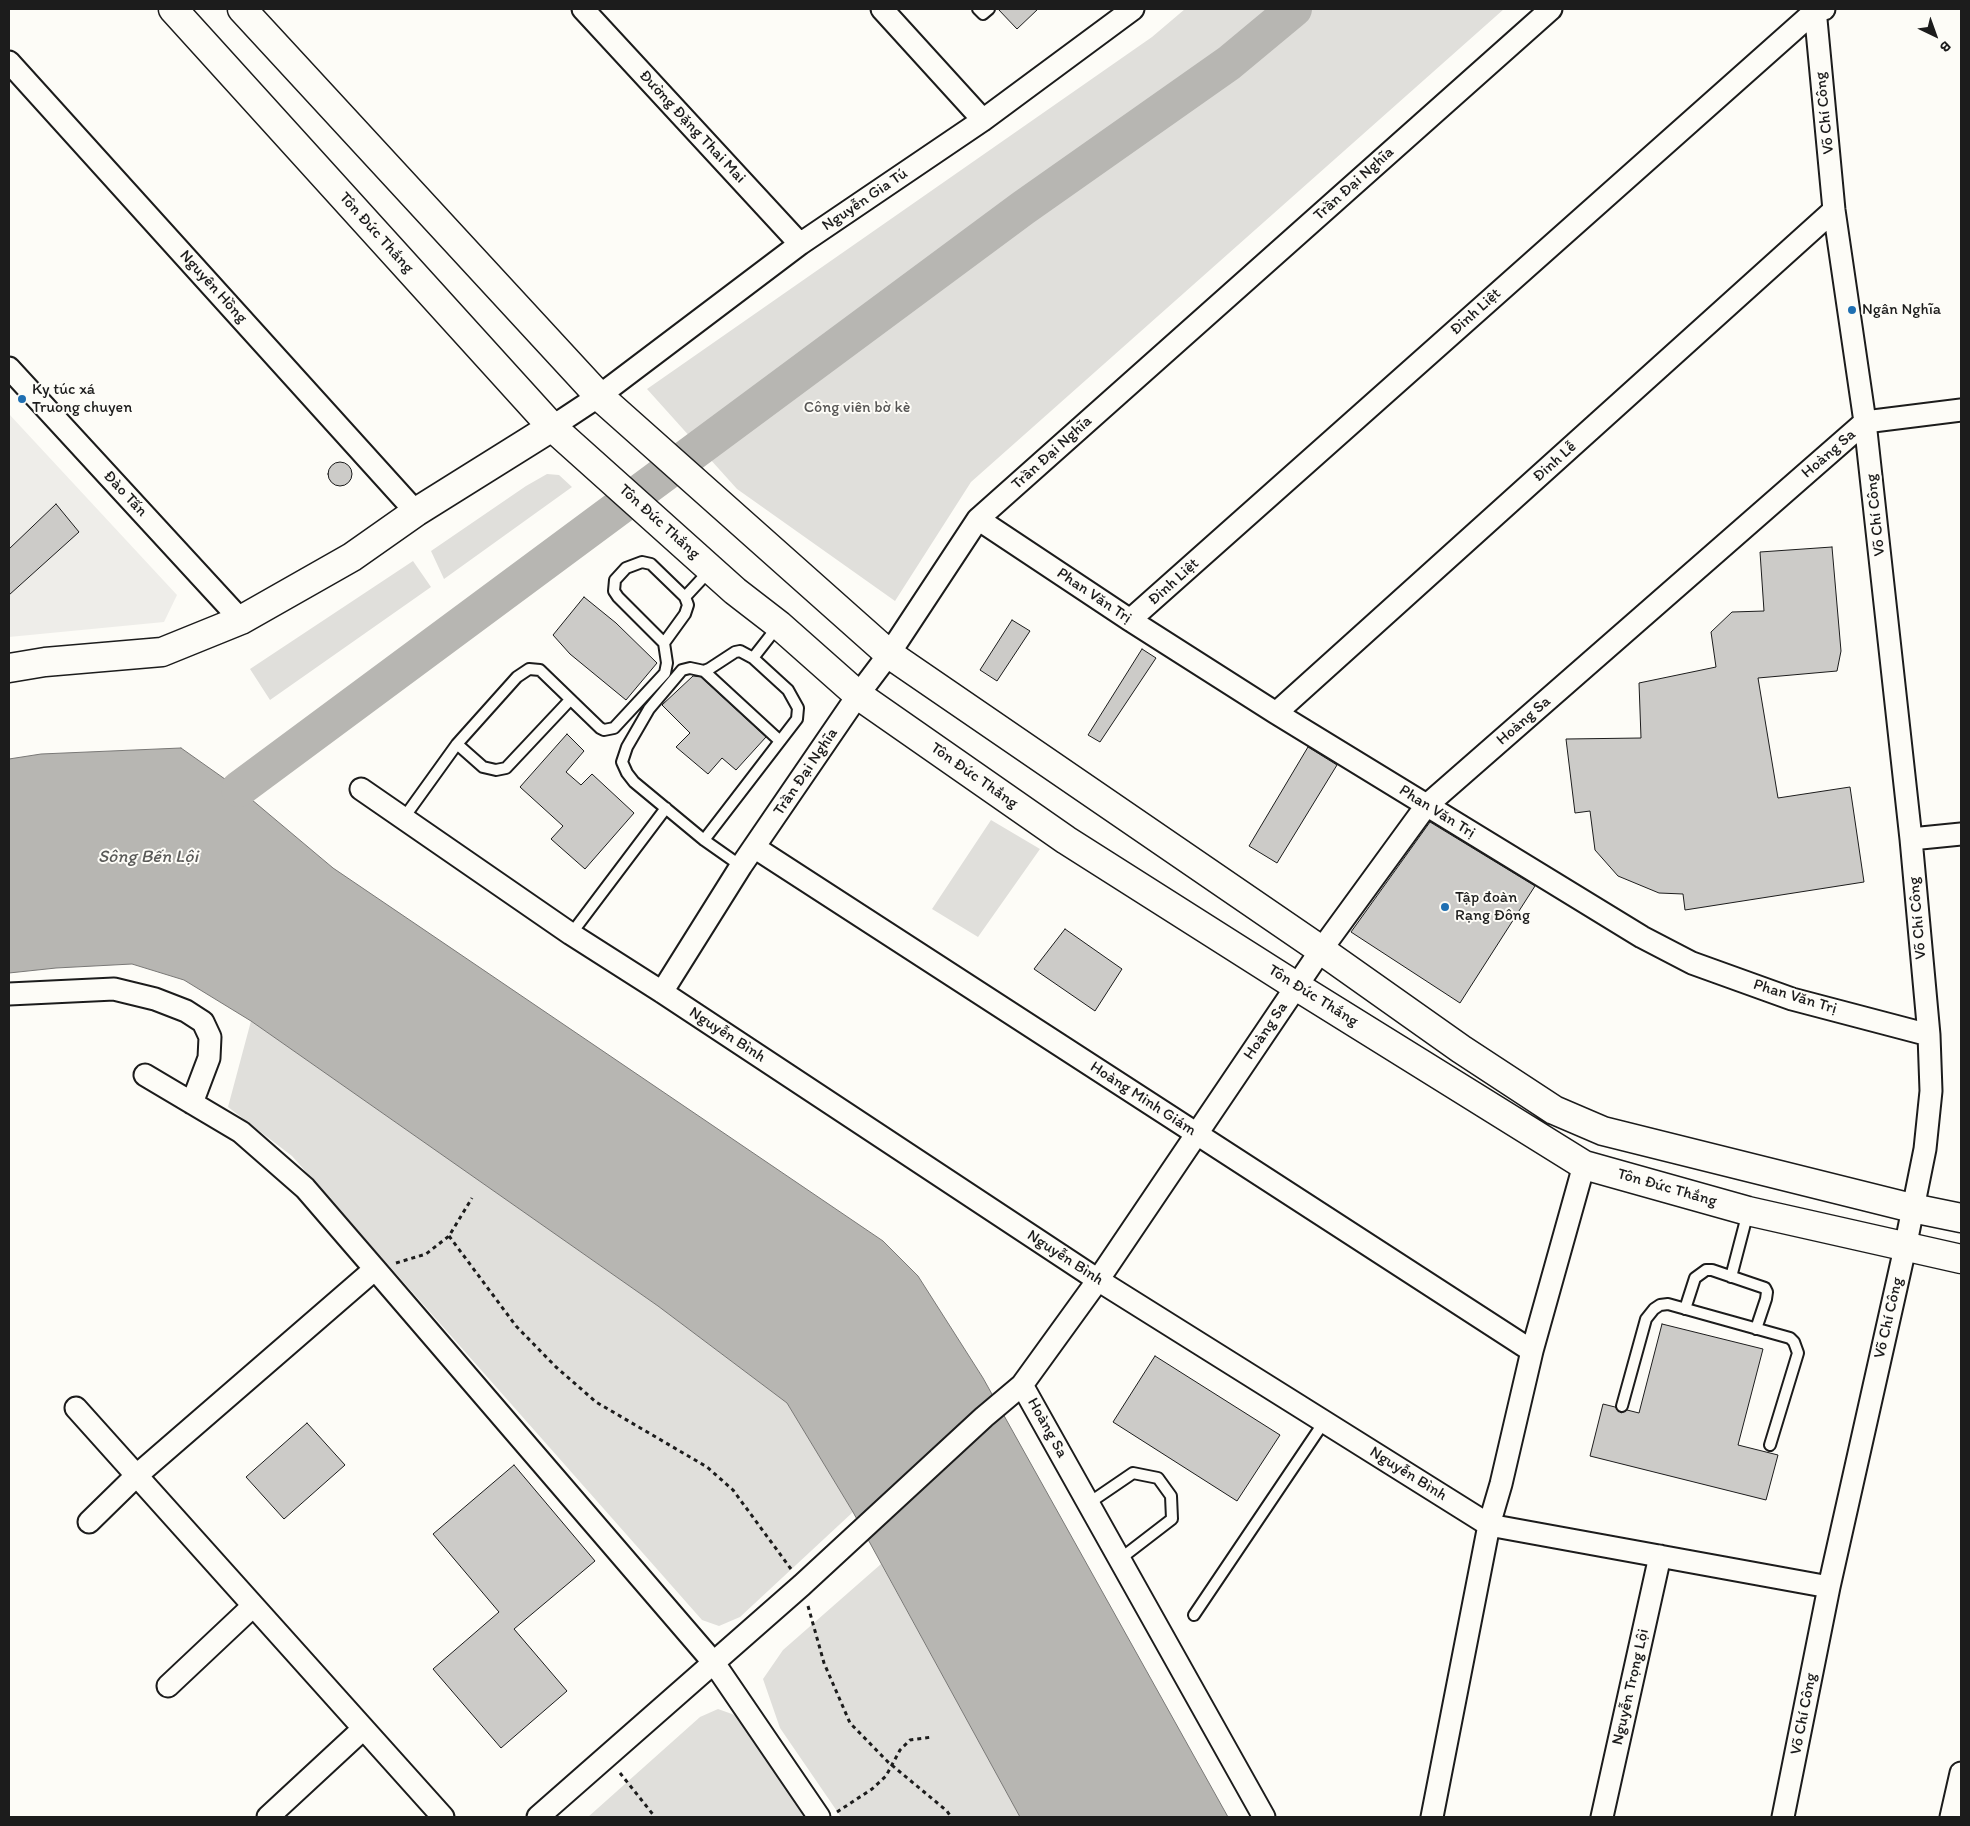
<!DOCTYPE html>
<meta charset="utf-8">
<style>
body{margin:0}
#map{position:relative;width:1970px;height:1826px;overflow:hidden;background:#fdfcf7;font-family:Itim,sans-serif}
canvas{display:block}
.frame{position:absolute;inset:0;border:10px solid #1c1c1c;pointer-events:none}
.north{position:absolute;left:1910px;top:10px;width:50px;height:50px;-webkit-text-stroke:4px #fdfcf7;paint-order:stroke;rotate:138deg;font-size:14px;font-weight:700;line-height:20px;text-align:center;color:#1c1c1c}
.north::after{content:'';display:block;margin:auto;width:18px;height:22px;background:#1c1c1c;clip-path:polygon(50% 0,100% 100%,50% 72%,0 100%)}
</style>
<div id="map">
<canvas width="1970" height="1826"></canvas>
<div class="frame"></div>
<div class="north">B</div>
</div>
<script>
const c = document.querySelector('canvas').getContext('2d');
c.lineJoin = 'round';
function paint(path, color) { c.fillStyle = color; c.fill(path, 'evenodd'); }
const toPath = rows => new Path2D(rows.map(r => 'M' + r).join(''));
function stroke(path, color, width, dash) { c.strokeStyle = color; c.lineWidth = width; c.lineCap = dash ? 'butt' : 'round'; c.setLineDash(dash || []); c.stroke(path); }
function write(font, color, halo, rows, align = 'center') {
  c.font = font + ' Itim,sans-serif'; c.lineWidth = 4; c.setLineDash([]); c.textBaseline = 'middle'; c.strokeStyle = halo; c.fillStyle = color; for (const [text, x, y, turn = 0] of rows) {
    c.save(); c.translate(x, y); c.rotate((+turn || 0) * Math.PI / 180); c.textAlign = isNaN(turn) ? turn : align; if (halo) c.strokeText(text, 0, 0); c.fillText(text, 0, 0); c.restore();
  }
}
paint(toPath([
 [9,414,177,595,164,622,9,637]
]), '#eeede9');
paint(toPath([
 [1185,9,1504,9,971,482,895,601,737,489,647,389,1152,37],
 [547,474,559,475,572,487,444,579,431,551,526,486],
 [413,561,431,587,270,700,250,669],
 [991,820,1040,849,978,937,932,909],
 [251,1021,658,1306,787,1403,853,1512,740,1617,719,1626,702,1620,292,1156,228,1107],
 [881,1564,1020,1817,841,1817,780,1728,763,1679,783,1650],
 [718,1709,743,1718,810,1817,588,1817,700,1717]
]), '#e0dfdb');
const water = toPath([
 [181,748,239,789,333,868,883,1241,918,1276,983,1378,1228,1817,1020,1817,853,1512,787,1403,658,1306,251,1021,184,980,132,964,56,968,9,973,9,759,41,754,181,748]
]);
paint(water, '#b7b6b2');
stroke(water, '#797876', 1);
stroke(toPath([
 [239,789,1023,208,1229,63,1294,9]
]), '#b7b6b2', 36);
const building = toPath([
 [998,9,1038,9,1017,29,998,9],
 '328 474a12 12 0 1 1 24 0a12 12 0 1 1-24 0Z',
 [56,504,79,532,9,595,9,549,56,504],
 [1832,547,1841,651,1837,671,1758,678,1778,798,1850,787,1864,882,1685,910,1683,894,1659,893,1618,876,1595,850,1590,811,1575,813,1566,739,1641,738,1639,683,1716,667,1711,632,1732,612,1764,611,1760,552,1832,547],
 [584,597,616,623,657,663,626,700,570,654,553,635,584,597],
 [1012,620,1030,631,997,681,980,670,1012,620],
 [1142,649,1156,658,1100,742,1088,735,1142,649],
 [693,676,701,677,766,737,736,770,722,758,708,774,676,747,690,733,662,705,693,676],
 [567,734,584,751,566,772,581,785,592,774,634,813,585,869,551,839,563,826,520,787,567,734],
 [1308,747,1337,765,1277,863,1249,846,1308,747],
 [1430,822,1535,886,1460,1003,1351,932,1430,822],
 [1065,929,1122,969,1095,1011,1034,969,1065,929],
 [1662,1324,1763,1349,1738,1445,1778,1455,1766,1500,1590,1456,1603,1404,1615,1407,1621,1413,1627,1410,1639,1413,1662,1324],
 [1155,1356,1280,1435,1237,1501,1113,1422,1155,1356],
 [307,1423,345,1465,284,1519,246,1477,307,1423],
 [514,1465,595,1561,514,1629,567,1691,501,1748,433,1669,499,1612,433,1534,514,1465]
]);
paint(building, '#cccbc8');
stroke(building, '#1c1c1c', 1);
const lane = toPath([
 [978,9,983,14,989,9],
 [664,643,618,597,614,591,615,580,626,568,642,562,651,564,685,597,711,569],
 [704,671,780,741],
 [457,744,483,767,496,770,506,768,570,700],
 [403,819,457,744,517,677,529,669,540,670,600,728,604,730,614,728,665,673,667,663,664,643,685,614,688,605,685,597],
 [704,840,797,719,798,708,788,690,753,658,778,626],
 [741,866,704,840,634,782,627,773,622,762,627,747,649,709,682,670,690,668,704,671,709,669,735,652,740,651,753,658],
 [571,934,666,808],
 [1731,1277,1748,1212],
 [1685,1309,1695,1278,1706,1270,1712,1270,1765,1288,1767,1292,1766,1299,1756,1329],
 [1622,1406,1646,1319,1654,1309,1660,1305,1668,1304,1790,1338,1794,1342,1798,1353,1770,1445],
 [1089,1503,1133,1473,1158,1478,1171,1496,1172,1519,1120,1559],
 [1194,1615,1324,1422]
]);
const street = toPath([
 [583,9,800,244],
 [882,9,983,120],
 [9,62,416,512],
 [9,368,241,620],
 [552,427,599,396,800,244,983,120,1133,9],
 [978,519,1130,620,1276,713,1642,937,1692,963,1792,999,1929,1035],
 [1130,620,1815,11,1824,9],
 [1276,713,1834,210],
 [361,789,571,934,662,992,1098,1280,1489,1525,1829,1587],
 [1911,839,1961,834],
 [754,847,1532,1351],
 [662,992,741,866,858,695,889,654,978,519,1551,9],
 [9,994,114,989,155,999,186,1011,203,1022,210,1037,209,1058,192,1103],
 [145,1075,241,1132,305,1188,375,1269],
 [76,1408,443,1817],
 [89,1522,136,1476,375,1269,714,1663,819,1817],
 [168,1686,253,1606],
 [268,1817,363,1729],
 [538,1817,802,1585,984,1417,1022,1385],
 [1264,1817,1022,1385,1098,1280,1321,950,1426,806,1865,422,1961,410],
 [1432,1817,1489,1525,1501,1484,1532,1351,1584,1165],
 [1602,1817,1660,1556],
 [1783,1817,1829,1587,1905,1248,1925,1149,1931,1091,1929,1035,1911,839,1865,422,1834,210,1815,9],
 [1951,1817,1961,1773]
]);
const secondary = toPath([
 [173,9,552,427,735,591,779,625,858,695,1066,840,1296,986,1584,1165,1748,1211,1961,1259],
 [242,9,599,396,889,654,1321,950,1461,1049,1554,1110,1603,1131,1912,1208,1961,1218],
 [9,668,45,662,162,652,241,620,352,557,416,512,552,427]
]);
stroke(lane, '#1c1c1c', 14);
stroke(street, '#1c1c1c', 25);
stroke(secondary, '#1c1c1c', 31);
stroke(toPath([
 [449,1236,516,1326,556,1367,596,1402,707,1467,733,1490,791,1569],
 [396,1263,426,1254,449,1236,472,1198],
 [808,1606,824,1663,850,1723,888,1762,947,1811,951,1817],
 [620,1773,655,1817],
 [837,1812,872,1789,886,1776,900,1750,910,1740,932,1737]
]), '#1c1c1c', 3, [4, 4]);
stroke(lane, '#fdfcf7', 10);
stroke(street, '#fdfcf7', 21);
stroke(secondary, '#fdfcf7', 28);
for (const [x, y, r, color] of [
 [1852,310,5,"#1f6fb2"],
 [22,399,5,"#1f6fb2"],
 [1445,907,5,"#1f6fb2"]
]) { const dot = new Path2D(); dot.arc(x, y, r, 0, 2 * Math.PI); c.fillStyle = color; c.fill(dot); stroke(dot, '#fdfcf7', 2); }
write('16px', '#1c1c1c', '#fdfcf7', [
 ["Võ Chí Công",1825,113,-96],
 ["Đường Đặng Thai Mai",692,127,47],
 ["Trần Đại Nghĩa",1354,184,-42],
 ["Nguyễn Gia Tú",865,200,-34],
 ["Tôn Đức Thắng",376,233,48],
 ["Nguyên Hồng",213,287,48],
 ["Đinh Liệt",1476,312,-42],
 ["Trần Đại Nghĩa",1052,453,-42],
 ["Hoàng Sa",1829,454,-41],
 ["Đinh Lễ",1555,462,-42],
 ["Đào Tấn",125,494,47],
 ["Võ Chí Công",1876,515,-96],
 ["Tôn Đức Thắng",659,522,42],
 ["Đinh Liệt",1174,582,-42],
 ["Phan Văn Trị",1094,596,34],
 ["Hoàng Sa",1524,721,-41],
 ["Trần Đại Nghĩa",806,772,-56],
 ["Tôn Đức Thắng",974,776,35],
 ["Phan Văn Trị",1437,812,32],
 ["Võ Chí Công",1918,918,-95],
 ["Tôn Đức Thắng",1313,996,32],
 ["Phan Văn Trị",1795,997,17],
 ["Hoàng Sa",1266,1031,-56],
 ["Nguyễn Bình",727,1035,33],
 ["Hoàng Minh Giám",1143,1099,33],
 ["Tôn Đức Thắng",1667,1188,16],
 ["Nguyễn Bình",1065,1258,33],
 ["Võ Chí Công",1889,1318,-77],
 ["Hoàng Sa",1047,1428,61],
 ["Nguyễn Bình",1408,1474,32],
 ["Nguyễn Trọng Lội",1631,1687,-77],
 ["Võ Chí Công",1804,1714,-79]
]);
write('16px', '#1c1c1c', '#fdfcf7', [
 ["Ngân Nghĩa",1862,310],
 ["Ky túc xá",32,390],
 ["Truong chuyen",32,408],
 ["Tập đoàn",1455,898],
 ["Rạng Đông",1455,916]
], 'left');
write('16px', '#575655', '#fdfcf7', [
 ["Công viên bờ kè",857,408]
]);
write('italic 18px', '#5a5a58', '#fdfcf7', [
 ["Sông Bến Lội",148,857]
]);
</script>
